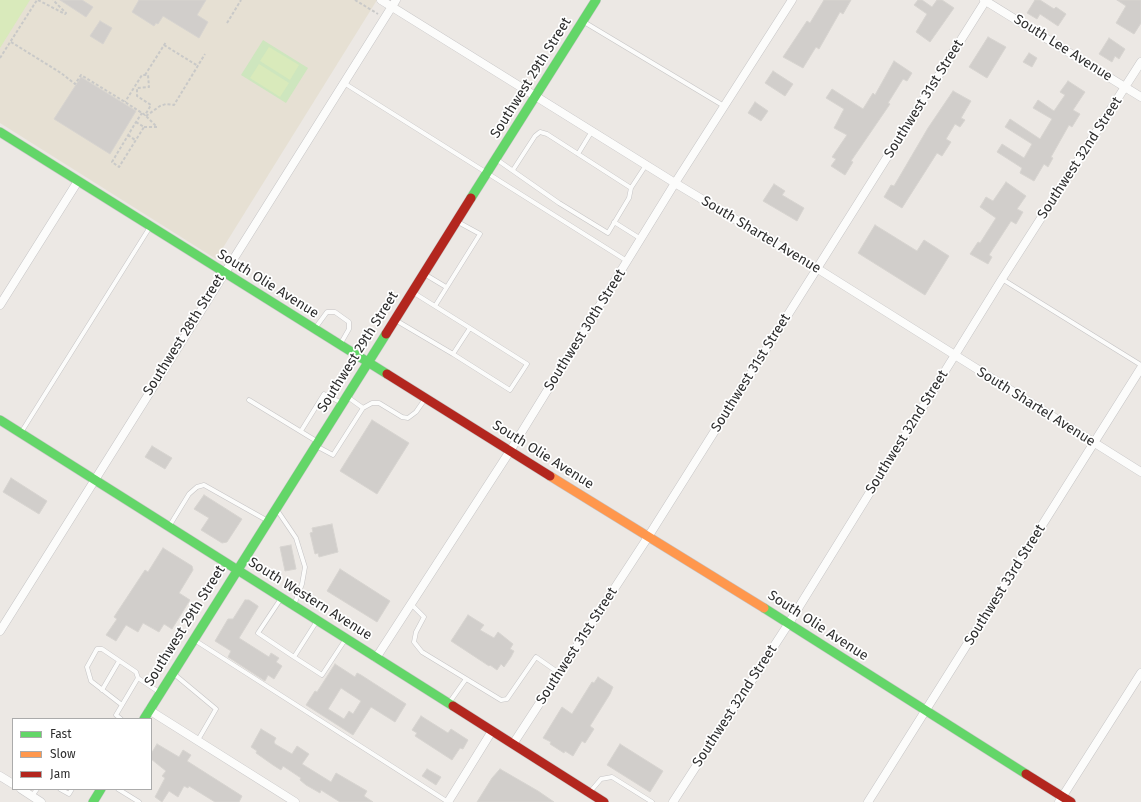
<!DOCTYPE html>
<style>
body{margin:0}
#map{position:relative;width:1141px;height:802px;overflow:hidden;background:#ece8e4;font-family:"Fira Sans",sans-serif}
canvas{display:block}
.legend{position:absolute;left:12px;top:718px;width:140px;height:72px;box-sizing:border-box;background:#fff;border:1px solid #ababab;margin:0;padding:5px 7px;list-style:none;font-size:12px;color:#2e2e2e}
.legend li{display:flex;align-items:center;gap:8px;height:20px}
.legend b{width:20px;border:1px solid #ababab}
</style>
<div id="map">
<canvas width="1141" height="802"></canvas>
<ul class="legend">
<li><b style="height:5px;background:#63d668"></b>Fast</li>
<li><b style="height:5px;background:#ff974d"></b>Slow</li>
<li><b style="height:5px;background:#b3261e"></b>Jam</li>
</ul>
</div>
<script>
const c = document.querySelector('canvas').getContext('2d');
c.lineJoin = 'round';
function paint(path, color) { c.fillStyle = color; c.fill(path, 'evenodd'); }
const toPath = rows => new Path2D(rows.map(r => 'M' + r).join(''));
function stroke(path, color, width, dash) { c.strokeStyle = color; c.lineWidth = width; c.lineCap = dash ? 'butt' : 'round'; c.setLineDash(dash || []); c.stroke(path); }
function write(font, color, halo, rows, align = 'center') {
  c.font = font + ' "Fira Sans",sans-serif'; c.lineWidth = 3.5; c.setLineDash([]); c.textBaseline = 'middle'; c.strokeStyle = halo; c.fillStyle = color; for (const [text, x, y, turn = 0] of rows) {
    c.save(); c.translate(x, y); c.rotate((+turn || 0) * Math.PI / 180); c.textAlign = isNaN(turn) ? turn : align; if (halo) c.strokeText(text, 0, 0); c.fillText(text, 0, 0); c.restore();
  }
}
paint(toPath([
 [0,0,377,0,216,259,0,123]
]), '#e6e0d3');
paint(toPath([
 [263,40,308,68,286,103,241,75]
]), '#cee6be');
paint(toPath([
 [0,0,30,0,0,48],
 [269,47,299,65,290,80,260,61],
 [259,64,289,83,280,97,250,78]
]), '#d9eabb');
const building = toPath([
 [60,0,82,0,93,7,86,17,60,0],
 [139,0,206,0,197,15,208,22,199,38,163,16,158,24,156,23,154,26,132,12,139,0],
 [824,0,851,0,843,14,840,12,819,49,816,47,803,68,783,57,807,21,810,23,824,0],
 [918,0,922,0,932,7,937,0,942,0,954,8,930,42,916,32,927,14,914,5,918,0],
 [1035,0,1040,0,1054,9,1056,7,1066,14,1058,26,1040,14,1037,19,1027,13,1035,0],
 [1117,0,1141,0,1141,23,1134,34,1116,23,1126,6,1117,0],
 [100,21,112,28,103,44,90,36,100,21],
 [988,37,1006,47,987,78,969,67,988,37],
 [1109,38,1125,49,1119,59,1115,56,1112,62,1099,54,1109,38],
 [1029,53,1037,58,1032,67,1023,62,1029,53],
 [894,61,912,73,907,81,903,79,888,103,890,104,851,161,853,162,845,175,831,166,836,159,832,157,847,135,834,128,844,109,826,98,832,89,863,109,873,93,875,95,894,61],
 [773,71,793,84,785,96,765,83,773,71],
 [81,77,136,111,110,154,54,119,81,77],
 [1068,81,1085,92,1073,110,1080,114,1072,127,1069,125,1051,157,1053,158,1048,167,1044,164,1034,181,1020,173,1022,168,997,152,1002,144,1024,158,1032,144,1005,127,1010,119,1040,139,1052,119,1033,108,1038,100,1054,111,1065,95,1060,92,1068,81],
 [953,91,971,101,961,118,965,120,960,127,955,124,946,139,951,142,942,156,937,153,902,208,884,197,891,185,894,186,928,128,953,91],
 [755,102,768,111,761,121,748,113,755,102],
 [1006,182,1026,196,1017,209,1023,212,1016,224,1011,221,989,255,992,257,988,264,970,254,978,242,980,243,996,218,980,207,986,197,993,201,1006,182],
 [774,184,785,191,782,195,804,208,797,221,763,201,774,184],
 [875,225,917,251,924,240,949,256,925,295,858,253,875,225],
 [372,420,409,443,377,494,340,471,372,420],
 [152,446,172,458,165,469,145,457,152,446],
 [11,478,47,501,39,514,3,492,11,478],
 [204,495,242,519,227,542,222,543,201,530,209,518,194,509,204,495],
 [332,524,338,552,319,557,318,553,315,554,310,533,313,532,312,528,332,524],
 [291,545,296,569,285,571,280,547,291,545],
 [163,548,192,566,193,570,179,593,190,600,172,629,164,624,159,632,143,623,138,632,126,625,116,641,106,635,117,619,114,617,145,570,148,572,163,548],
 [340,569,390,601,377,622,327,591,340,569],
 [245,600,249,600,258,606,258,607,239,638,269,657,271,653,279,658,276,662,282,666,274,679,268,675,265,681,228,657,231,651,215,641,228,619,233,619,245,600],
 [468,615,484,625,480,630,494,638,498,632,513,644,510,649,514,651,511,657,504,667,501,664,497,670,490,665,489,666,451,641,468,615],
 [335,664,355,677,357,673,361,675,406,704,395,722,371,707,353,735,306,705,315,691,317,692,335,664],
 [341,688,361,701,353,714,349,711,344,719,328,709,341,688],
 [598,677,613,687,610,694,590,726,594,729,585,743,582,741,573,756,565,751,564,753,550,744,551,742,543,738,562,707,572,714,592,682,594,683,598,677],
 [421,716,448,733,451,729,468,740,463,749,460,748,452,760,415,736,417,733,412,730,421,716],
 [261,729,276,738,274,742,275,744,292,754,297,746,309,754,302,764,331,782,336,773,367,791,364,796,373,802,340,802,321,790,320,793,306,785,300,780,301,778,283,766,281,770,273,765,256,753,257,751,251,747,261,729],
 [157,744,179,757,183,750,191,755,187,761,242,796,239,802,215,802,189,786,188,788,184,786,178,797,169,791,162,802,155,797,165,778,162,776,166,771,151,759,151,754,157,744],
 [620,744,663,771,650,792,607,765,620,744],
 [427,769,441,777,436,785,422,776,427,769],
 [500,769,538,791,554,802,477,802,492,778,500,769]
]);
paint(building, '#d1cecb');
stroke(building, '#d7d4d0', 1);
const lane = toPath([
 [584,22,724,106],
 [344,83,627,261],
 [578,154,592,131],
 [496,159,559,203,608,233,629,198,631,188,646,165],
 [513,170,535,136,540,132,547,134,631,188],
 [614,222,641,239],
 [426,275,446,287],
 [1002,279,1141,365],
 [435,306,480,234,458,222],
 [397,321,453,354,470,328,414,293],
 [316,327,327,312,335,312,349,322,349,329,341,343],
 [453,354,510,390,527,364,470,328],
 [349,398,363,408,372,403,379,403,402,417,408,418,416,412,425,399],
 [249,400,318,442],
 [22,431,150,227],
 [301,431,324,394,342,403],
 [318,447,333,455,363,408],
 [277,510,296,538,305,567,302,584,294,605],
 [170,525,189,494,197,487,204,485,268,521],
 [280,600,258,633,294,657,317,621],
 [411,604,424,617,416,632,414,642,422,652,501,700,507,699,536,657,559,673],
 [196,641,448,802],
 [294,657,322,675,345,640],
 [174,674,216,709,198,740],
 [102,690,119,661],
 [449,703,466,679],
 [122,705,91,681,87,667,97,649,102,649,136,672,138,678],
 [121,719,116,715,138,678,159,692],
 [60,789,69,794,72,789],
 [118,789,139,802],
 [590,792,601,779,612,777,652,802],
 [32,796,37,789]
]);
const street = toPath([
 [381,0,675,183,818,269,1141,472],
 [984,0,1141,97],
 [0,305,78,181],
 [0,631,396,0],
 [376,658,510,451,675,183,792,0],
 [149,710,295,802],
 [513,744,648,537,986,0],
 [0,776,13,784],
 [21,789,41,802],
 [448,802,492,731],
 [673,802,789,623,1002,279,1141,62],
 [868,802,1141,368],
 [1059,802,1141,673]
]);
const fast = toPath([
 [0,132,387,374],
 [471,198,596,0],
 [0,420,453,706],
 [764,608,1026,774],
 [144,719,386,334],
 [93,802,101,789]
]);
const slow = toPath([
 [550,476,764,608]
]);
const jam = toPath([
 [386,334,471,198],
 [387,374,550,476],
 [453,706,604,802],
 [1026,774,1071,802]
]);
stroke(lane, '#c5c4c5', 5);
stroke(street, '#c5c4c5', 9);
stroke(fast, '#c5c4c5', 10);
stroke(slow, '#c5c4c5', 10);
stroke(jam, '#c5c4c5', 10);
stroke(toPath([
 [38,0,65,14,66,13,53,0],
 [355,0,378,14],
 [227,23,241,0],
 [11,42,61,73,75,84,81,75,125,102,145,115,151,105,137,96,137,88,149,87,148,75,142,75,125,102],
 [164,45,198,66],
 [0,58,37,0],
 [145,75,166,42],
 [146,116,160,106,166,104,174,105,205,54],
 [136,122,144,127,119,167,112,162,136,122,142,113],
 [144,127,157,127,146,116],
 [128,135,135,140]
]), '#c9c9c8', 2, [3, 2]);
stroke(lane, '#fcfcfb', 4);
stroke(street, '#fcfcfb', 8);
stroke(fast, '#63d668', 9);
stroke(slow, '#ff974d', 9);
stroke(jam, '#b3261e', 9);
write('14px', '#2e2e2e', '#fff', [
 ["South Lee Avenue",1063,48,32],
 ["Southwest 29th Street",531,78,-58],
 ["Southwest 31st Street",924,99,-58],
 ["Southwest 32nd Street",1080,158,-57],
 ["South Shartel Avenue",761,235,31],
 ["South Olie Avenue",268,284,32],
 ["Southwest 30th Street",585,330,-58],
 ["Southwest 28th Street",184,335,-58],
 ["Southwest 29th Street",358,352,-58],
 ["Southwest 31st Street",751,373,-58],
 ["South Shartel Avenue",1036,407,32],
 ["Southwest 32nd Street",907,432,-58],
 ["South Olie Avenue",543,455,32],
 ["Southwest 33rd Street",1005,585,-58],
 ["South Western Avenue",310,599,32],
 ["Southwest 29th Street",185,626,-58],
 ["South Olie Avenue",818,626,33],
 ["Southwest 31st Street",577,646,-57],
 ["Southwest 32nd Street",735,706,-57]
]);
</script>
